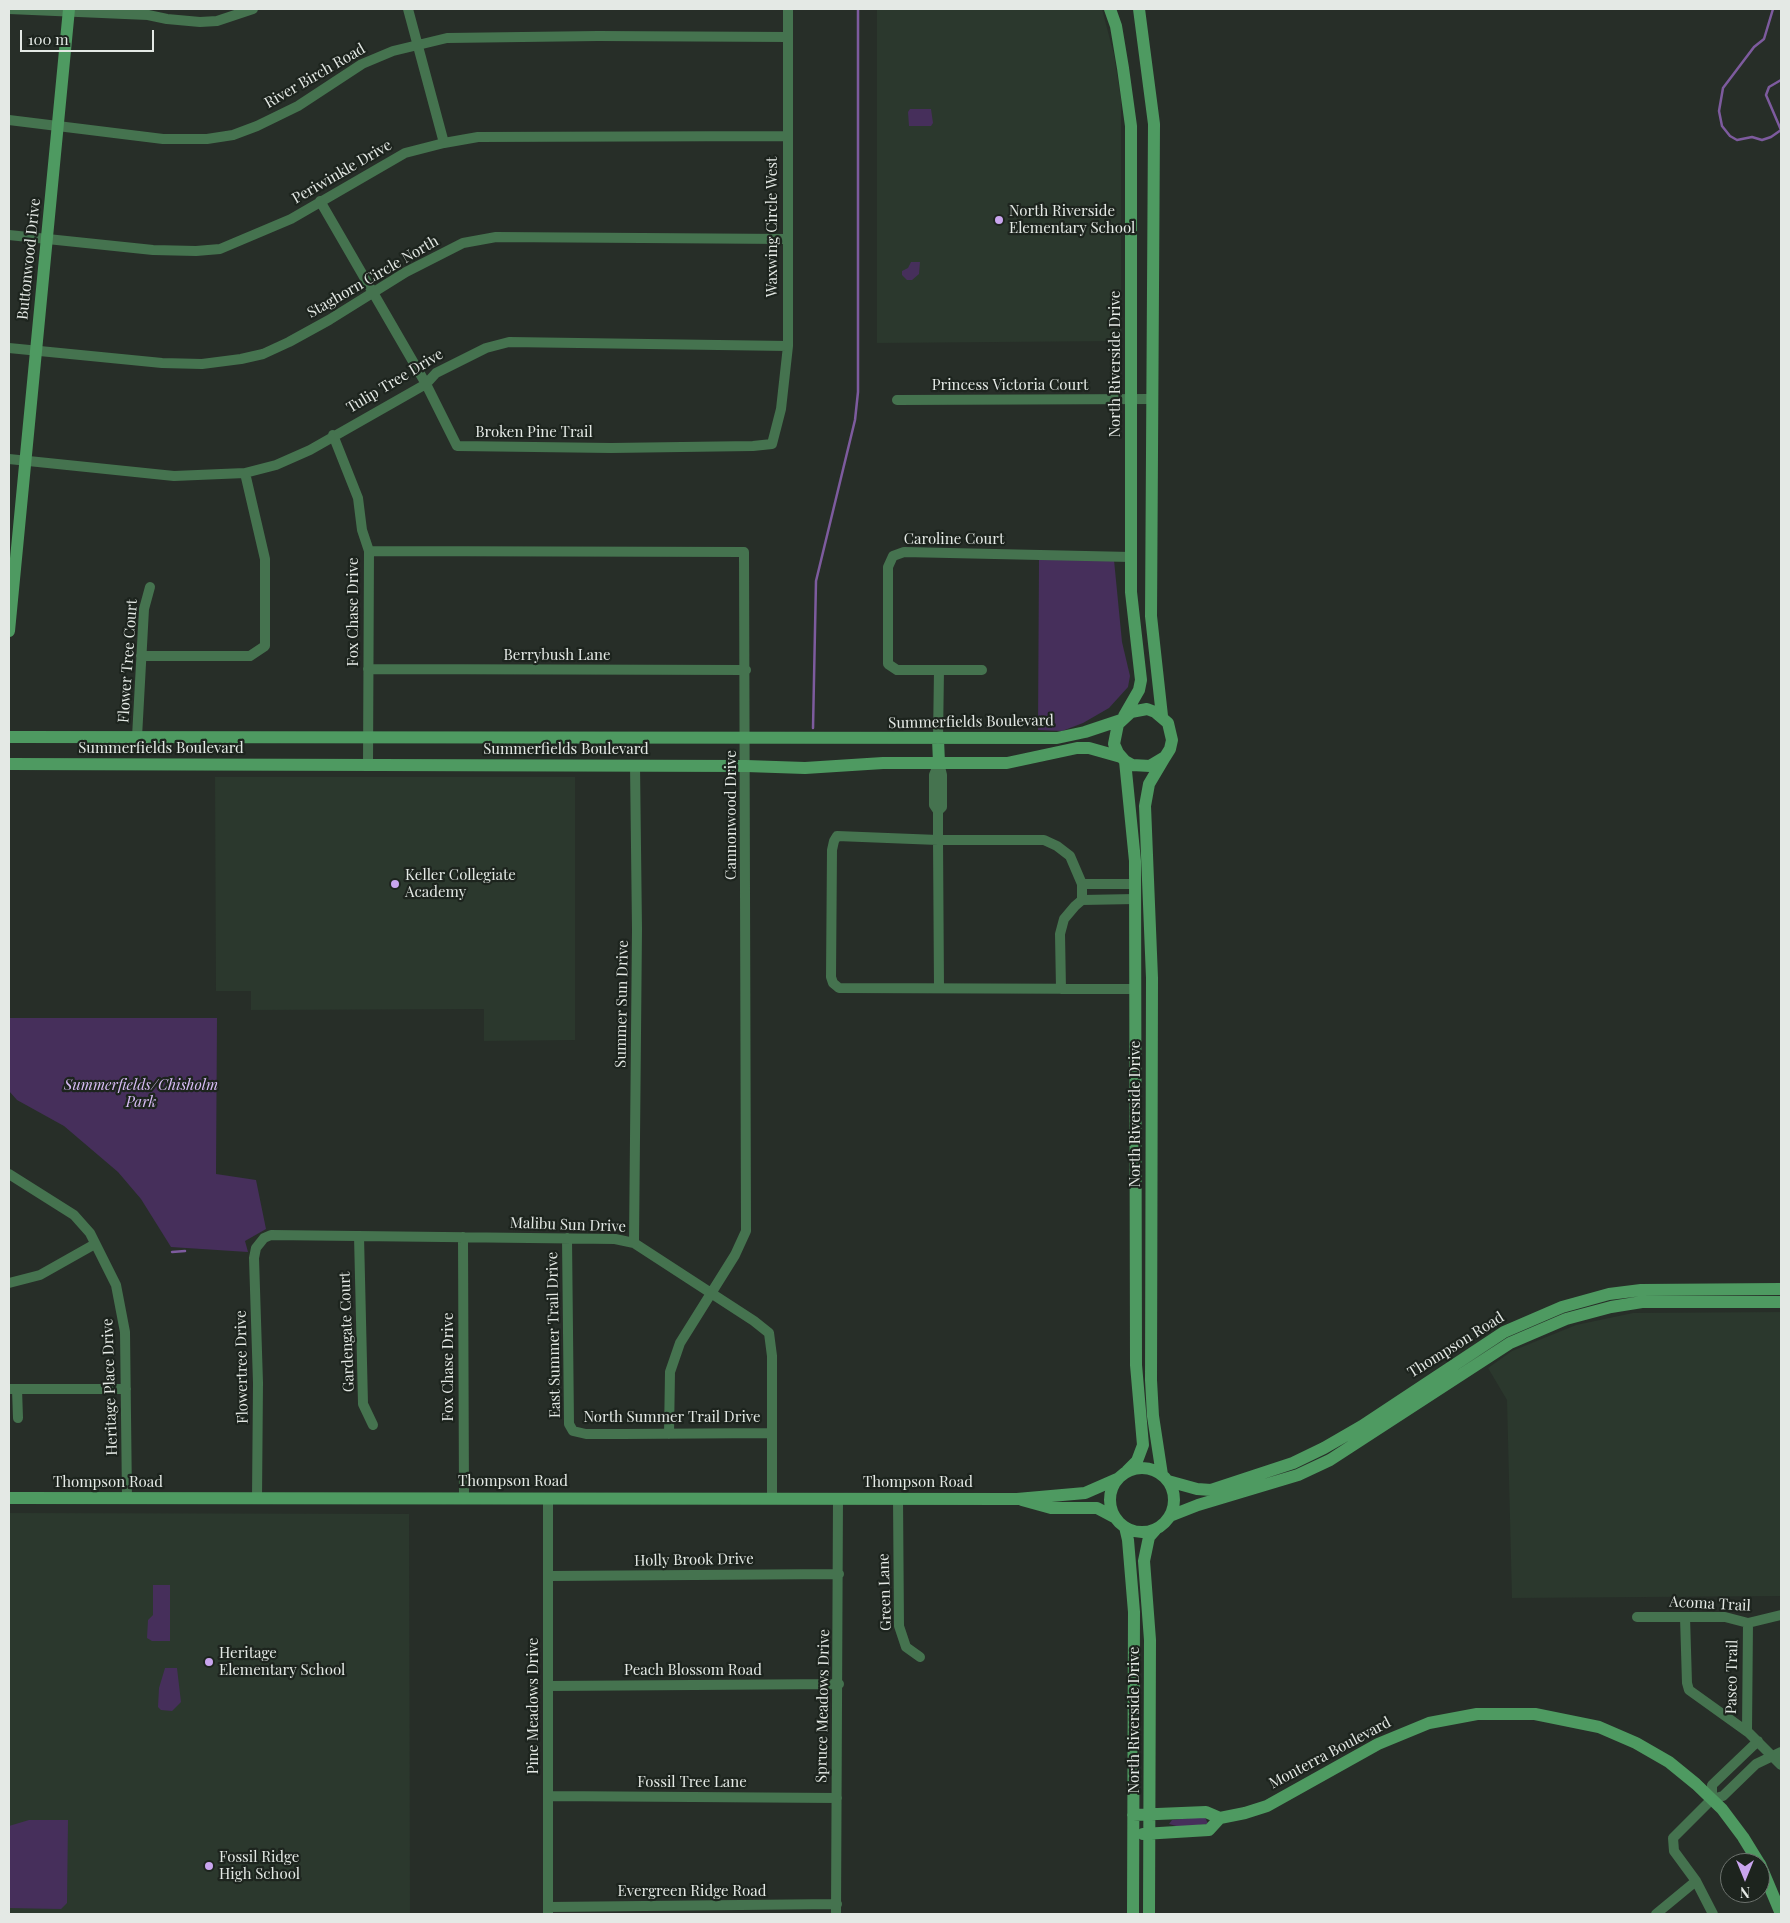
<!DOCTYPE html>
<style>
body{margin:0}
#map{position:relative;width:1790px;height:1923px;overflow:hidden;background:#272e28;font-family:"Playfair Display",serif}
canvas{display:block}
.frame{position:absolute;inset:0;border:10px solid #e4e9e5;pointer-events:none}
.north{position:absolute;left:1720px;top:1853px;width:50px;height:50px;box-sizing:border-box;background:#1d241e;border:1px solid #6d736e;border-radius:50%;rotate:180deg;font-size:14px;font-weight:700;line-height:20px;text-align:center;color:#e4e9e5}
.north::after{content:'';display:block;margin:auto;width:18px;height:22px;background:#c9a5ee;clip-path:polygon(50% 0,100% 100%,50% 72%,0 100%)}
.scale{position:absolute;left:20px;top:30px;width:134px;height:22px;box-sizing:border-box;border:2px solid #e4e9e5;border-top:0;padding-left:6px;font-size:15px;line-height:18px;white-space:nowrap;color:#e4e9e5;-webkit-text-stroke:4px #1d241e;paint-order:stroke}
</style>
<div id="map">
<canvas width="1790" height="1923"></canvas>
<div class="frame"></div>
<div class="north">N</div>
<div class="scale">100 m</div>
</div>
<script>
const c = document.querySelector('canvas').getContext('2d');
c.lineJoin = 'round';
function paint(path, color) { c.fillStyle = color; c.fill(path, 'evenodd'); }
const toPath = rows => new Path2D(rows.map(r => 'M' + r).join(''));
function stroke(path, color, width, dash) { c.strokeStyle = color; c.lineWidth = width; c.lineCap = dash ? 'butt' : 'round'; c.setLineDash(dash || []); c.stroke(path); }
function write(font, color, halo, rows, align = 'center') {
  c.font = font + ' "Playfair Display",serif'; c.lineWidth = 4.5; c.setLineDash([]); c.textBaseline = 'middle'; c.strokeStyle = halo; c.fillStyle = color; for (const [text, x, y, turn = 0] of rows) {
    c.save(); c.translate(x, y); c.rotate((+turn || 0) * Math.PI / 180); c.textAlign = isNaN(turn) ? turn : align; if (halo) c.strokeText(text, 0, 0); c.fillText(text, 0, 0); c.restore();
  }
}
paint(toPath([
 [877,9,1102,9,1114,55,1121,99,1121,341,877,343],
 [215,777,575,777,575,1040,484,1041,484,1009,251,1010,251,991,216,991],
 [1781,1312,1781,1596,1512,1598,1507,1400,1488,1368,1512,1351,1576,1325,1633,1313],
 [9,1513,409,1514,410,1914,9,1914]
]), '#2b382d');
paint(toPath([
 [910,109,931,109,933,123,931,126,909,126,908,112],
 [911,262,920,262,919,274,912,280,907,280,902,275,902,271,908,268],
 [1039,559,1114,560,1122,642,1130,676,1128,687,1109,708,1083,723,1062,731,1038,730],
 [9,1018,217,1018,216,1174,256,1180,266,1229,245,1241,248,1252,171,1247,141,1199,118,1172,64,1126,17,1100,9,1091],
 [153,1585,170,1585,170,1641,152,1641,147,1638,148,1620,153,1615],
 [165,1668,177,1668,181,1702,172,1711,161,1710,158,1707,159,1688],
 [1200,1817,1205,1817,1208,1824,1180,1827,1169,1824,1172,1820],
 [29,1820,68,1820,67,1903,61,1909,9,1908,9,1826]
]), '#462f5b');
stroke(toPath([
 [1773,9,1764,39,1754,47,1723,88,1719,111,1722,126,1730,136,1737,140,1752,137,1762,140,1771,137,1781,130,1766,95,1769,87,1781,80],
 [813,728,816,581,855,420,858,392,858,9],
 [172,1252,185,1251]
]), '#7d5b9e', 2.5);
stroke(toPath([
 [9,9,148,15,167,19,200,22,217,21,253,9],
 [408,9,444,143],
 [9,120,163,139,207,139,233,135,257,126,298,106,362,64,393,51,447,38,598,36,788,37],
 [320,201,426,384,457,446,611,448,753,446,772,444,781,409,788,346,788,9],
 [9,235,153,250,196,251,220,249,291,219,405,153,444,143,478,137,787,136],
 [9,348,162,363,202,364,241,359,263,354,289,342,329,320,406,272,463,243,496,237,787,239],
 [897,400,1152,399],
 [333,435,358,498,362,530,369,551,368,765],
 [9,459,174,476,245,473,276,465,310,450,426,384,436,373,486,348,509,342,788,346],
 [369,551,744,552,746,1231,735,1255,680,1343,670,1372,669,1434],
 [141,656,250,656,265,646,265,559,245,473],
 [368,669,746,670],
 [982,670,897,670,888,664,888,567,893,556,904,552,1131,557],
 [137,737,144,609,150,587],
 [938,739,939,670],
 [939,763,942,775,942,807,938,811,938,840,837,836,834,841,832,850,831,977,833,983,839,988,1136,989],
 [938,811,934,805,934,775,939,763],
 [1082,884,1135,884],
 [939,988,938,840,1044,840,1057,846,1070,856,1082,884,1082,900],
 [1061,989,1060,934,1064,919,1075,906,1082,900,1135,899],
 [9,1174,74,1215,90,1233,116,1285,125,1332,127,1498],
 [359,1236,363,1404,373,1425],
 [463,1237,464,1498],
 [567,1238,569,1424,573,1431,586,1434,623,1434,771,1433],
 [634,1243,637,929,635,765],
 [9,1283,40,1275,95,1244],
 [9,1389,126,1389],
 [17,1389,18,1418],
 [257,1498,258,1383,254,1258,256,1248,264,1238,271,1235,615,1239,634,1243,754,1321,769,1333,772,1356,772,1498],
 [898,1499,899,1626,906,1647,920,1657],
 [549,1576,839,1574],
 [1637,1617,1725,1617,1748,1623,1781,1615],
 [1685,1617,1687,1683,1689,1690,1749,1733,1781,1765],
 [548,1686,839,1684],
 [1747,1731,1748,1623],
 [548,1796,837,1798],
 [1712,1799,1712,1785,1758,1741],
 [548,1907,837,1904],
 [548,1914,548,1498],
 [836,1914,838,1498],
 [1656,1914,1696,1881],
 [1713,1914,1696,1881,1674,1851,1673,1838,1712,1799,1723,1796,1756,1764,1781,1752]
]), '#45734f', 10);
stroke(toPath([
 [1110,9,1116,26,1123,68,1131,126,1131,592,1141,680,1139,690,1124,716],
 [1139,9,1154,124,1151,616,1162,716],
 [9,631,69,9],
 [9,737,1057,738,1085,732,1121,720],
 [938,739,939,763],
 [1125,761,1135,861,1136,1365,1143,1445,1137,1461,1127,1471],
 [9,764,746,766,805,768,883,763,1007,763,1077,748,1089,748,1121,757],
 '1110 1500a32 32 0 1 1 64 0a32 32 0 1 1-64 0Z',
 [1162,1475,1153,1416,1151,1380,1152,978,1145,806,1149,784,1165,757,1170,749,1172,740,1168,723,1155,712,1147,709,1131,712,1118,724,1114,744,1118,753,1125,761,1132,765,1150,766,1165,757],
 [1168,1481,1197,1489,1211,1490,1293,1463,1324,1448,1362,1426,1504,1332,1562,1307,1609,1294,1641,1290,1781,1289],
 [9,1498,1017,1499,1085,1493,1117,1479],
 [1022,1500,1051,1508,1097,1508,1114,1517],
 [1170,1516,1198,1505,1298,1475,1330,1460,1510,1343,1566,1319,1611,1307,1642,1302,1781,1302],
 [1125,1527,1128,1540,1134,1612,1133,1914],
 [1133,1815,1206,1812,1220,1818,1245,1813,1267,1806,1378,1744,1429,1723,1477,1714,1535,1714,1599,1727,1636,1743,1669,1762,1696,1784,1722,1809,1743,1837,1759,1863],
 [1143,1834,1209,1830,1220,1818],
 [1760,1864,1781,1914],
 [1149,1914,1150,1640,1144,1561,1149,1537,1156,1529]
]), '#4e9a61', 12);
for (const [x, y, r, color] of [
 [999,220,5,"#c9a5ee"],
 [395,884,5,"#c9a5ee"],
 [209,1662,5,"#c9a5ee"],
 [209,1866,5,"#c9a5ee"]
]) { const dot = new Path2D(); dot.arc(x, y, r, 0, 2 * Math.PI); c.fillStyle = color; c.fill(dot); stroke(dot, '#1d241e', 2); }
write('15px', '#e4e9e5', '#1d241e', [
 ["River Birch Road",315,76,-30],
 ["Periwinkle Drive",342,172,-30],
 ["Waxwing Circle West",772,227,-90],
 ["Buttonwood Drive",29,259,-84],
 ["Staghorn Circle North",373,277,-30],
 ["North Riverside Drive",1115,364,-90],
 ["Tulip Tree Drive",395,381,-31],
 ["Princess Victoria Court",1010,385],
 ["Broken Pine Trail",534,432],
 ["Caroline Court",954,539],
 ["Fox Chase Drive",353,612,-90],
 ["Berrybush Lane",557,655],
 ["Flower Tree Court",128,661,-86],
 ["Summerfields Boulevard",971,722,-1],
 ["Summerfields Boulevard",161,748],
 ["Summerfields Boulevard",566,749],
 ["Cannonwood Drive",731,815,-90],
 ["Summer Sun Drive",622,1004,-89],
 ["North Riverside Drive",1135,1114,-90],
 ["Malibu Sun Drive",568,1225,2],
 ["Gardengate Court",347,1332,-92],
 ["East Summer Trail Drive",554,1335,-91],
 ["Thompson Road",1456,1345,-32],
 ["Flowertree Drive",242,1367,-91],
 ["Fox Chase Drive",448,1367,-90],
 ["Heritage Place Drive",110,1387,-92],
 ["North Summer Trail Drive",672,1417],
 ["Thompson Road",513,1481],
 ["Thompson Road",108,1482],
 ["Thompson Road",918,1482],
 ["Holly Brook Drive",694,1560,-1],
 ["Green Lane",885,1592,-92],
 ["Acoma Trail",1710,1604,3],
 ["Peach Blossom Road",693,1670],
 ["Paseo Trail",1732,1677,-89],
 ["Pine Meadows Drive",533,1706,-90],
 ["Spruce Meadows Drive",823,1706,-89],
 ["North Riverside Drive",1134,1720,-90],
 ["Monterra Boulevard",1330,1753,-28],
 ["Fossil Tree Lane",692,1782],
 ["Evergreen Ridge Road",692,1891]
]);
write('15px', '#e4e9e5', '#1d241e', [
 ["North Riverside",1009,211],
 ["Elementary School",1009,228],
 ["Keller Collegiate",405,875],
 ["Academy",405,892],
 ["Heritage",219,1653],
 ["Elementary School",219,1670],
 ["Fossil Ridge",219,1857],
 ["High School",219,1874]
], 'left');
write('italic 15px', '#d8bdf6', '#1d241e', [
 ["Summerfields/Chisholm",141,1085],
 ["Park",141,1102]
]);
</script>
